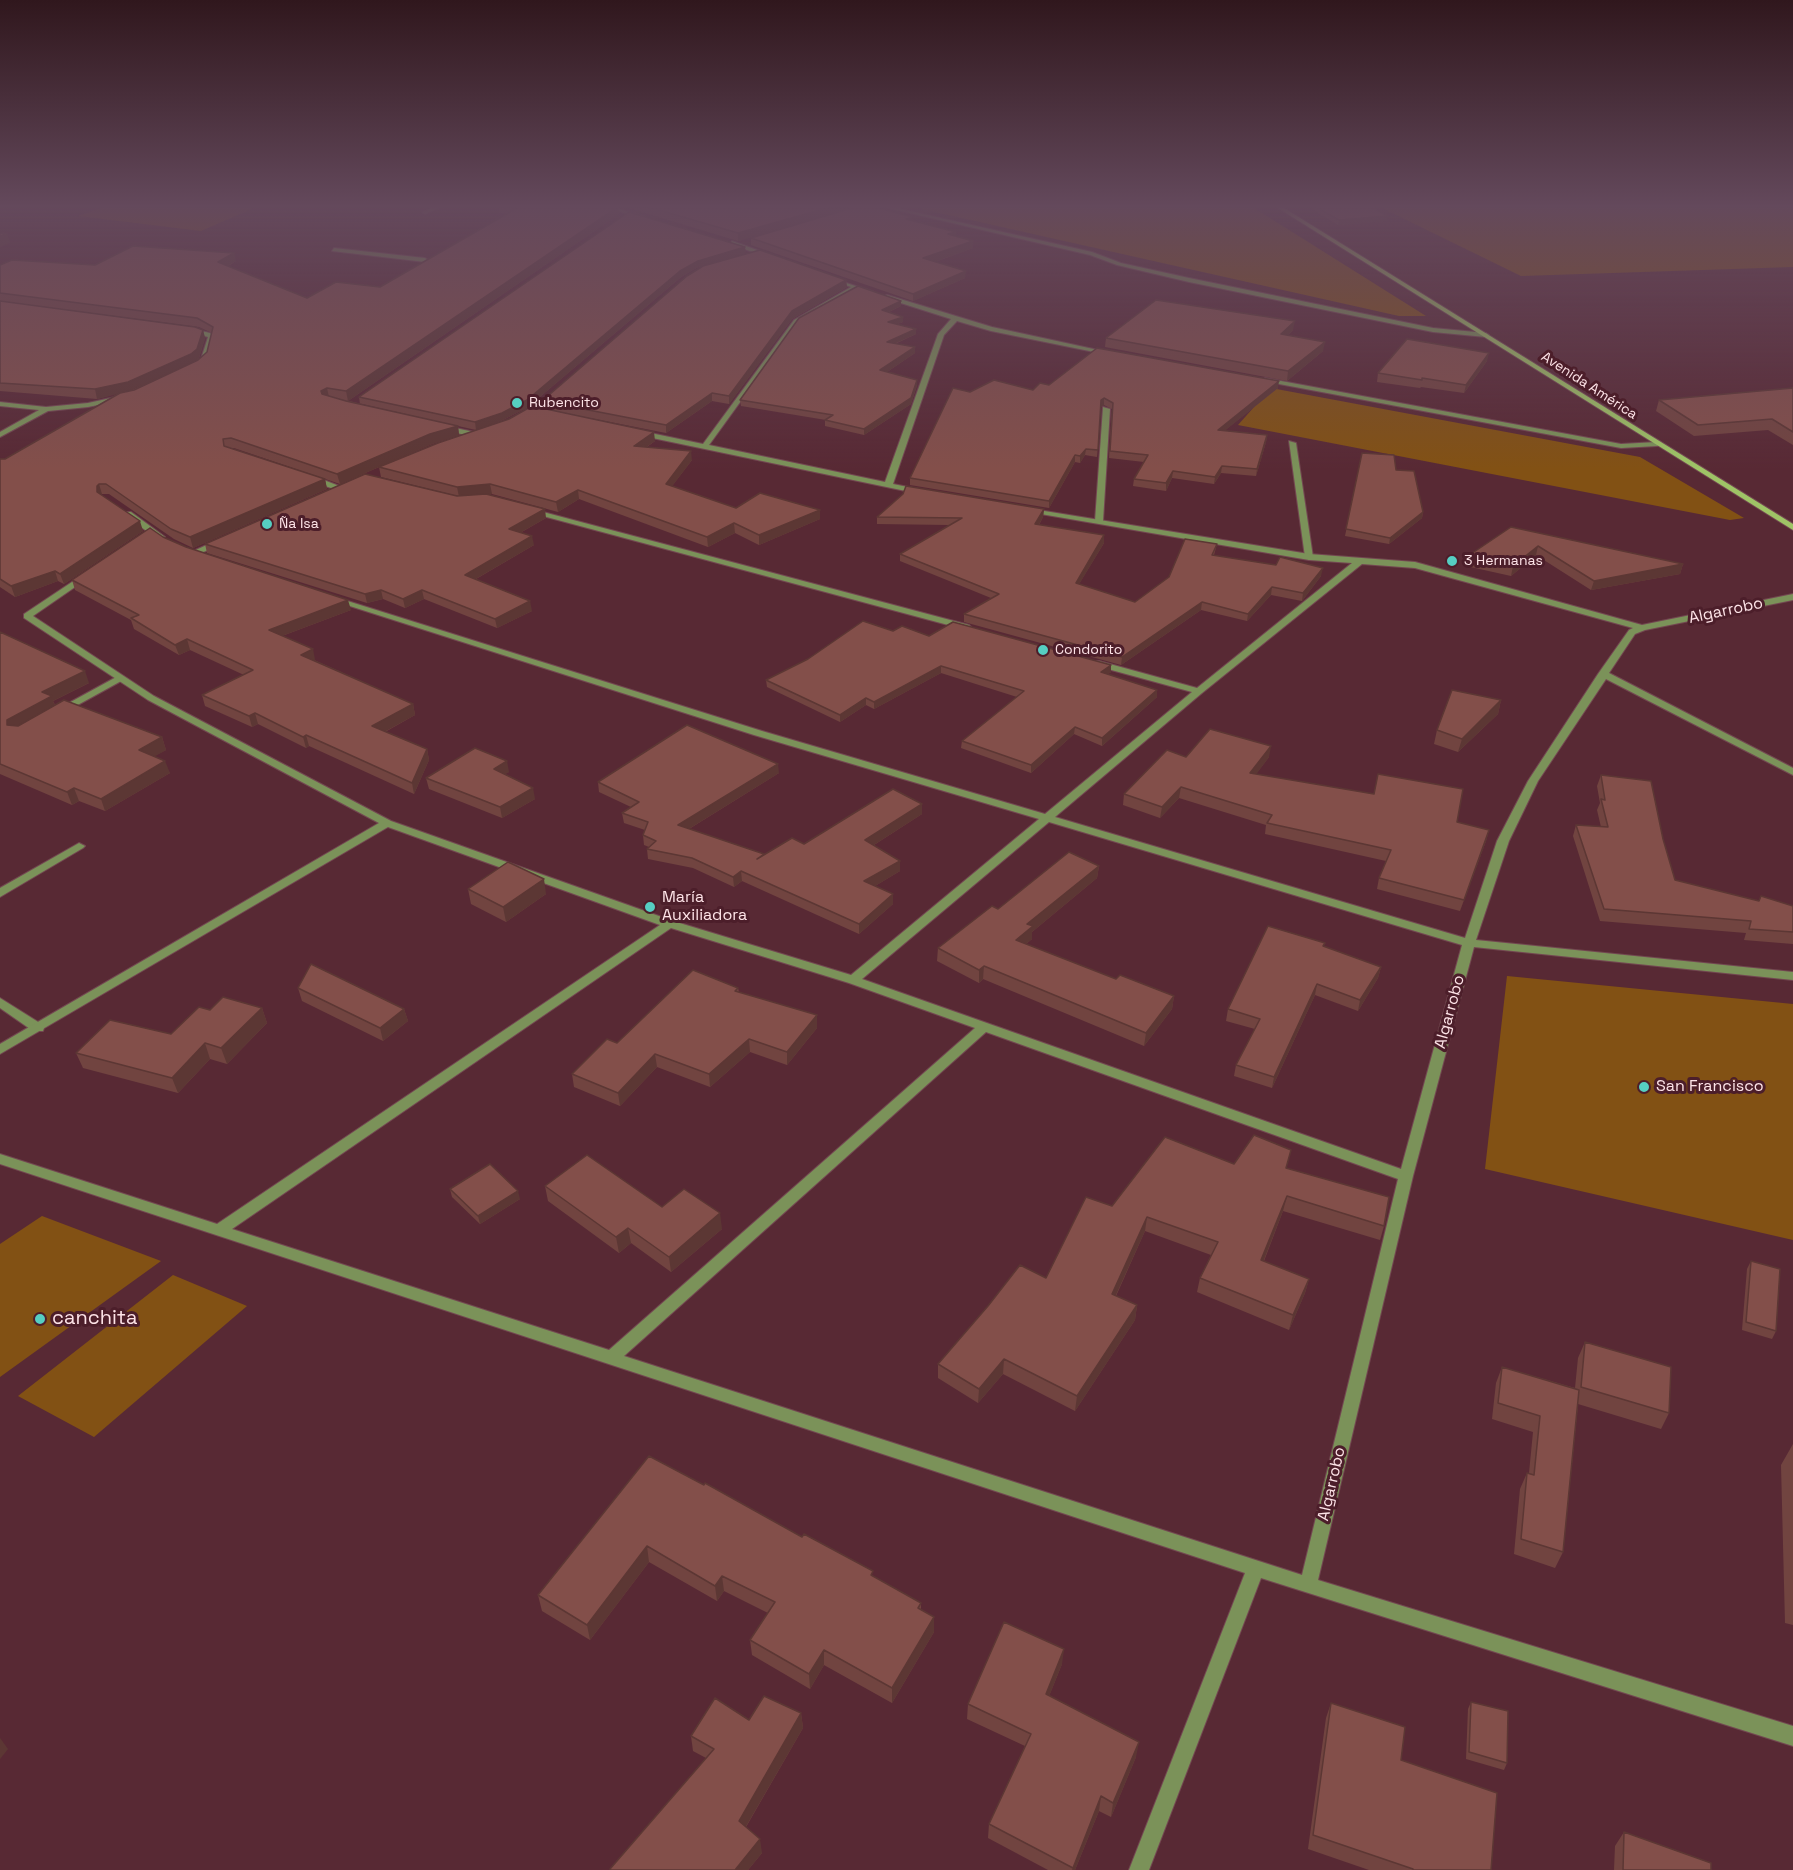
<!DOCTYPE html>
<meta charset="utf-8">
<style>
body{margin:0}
canvas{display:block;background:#582934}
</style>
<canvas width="1793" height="1870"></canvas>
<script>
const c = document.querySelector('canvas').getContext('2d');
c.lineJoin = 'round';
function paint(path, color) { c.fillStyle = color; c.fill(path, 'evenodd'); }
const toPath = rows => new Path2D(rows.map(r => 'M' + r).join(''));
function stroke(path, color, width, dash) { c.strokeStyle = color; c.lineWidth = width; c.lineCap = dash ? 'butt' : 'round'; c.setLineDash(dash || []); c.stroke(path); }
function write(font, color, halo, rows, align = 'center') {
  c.font = font + ' "Space Grotesk",sans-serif'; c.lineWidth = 6; c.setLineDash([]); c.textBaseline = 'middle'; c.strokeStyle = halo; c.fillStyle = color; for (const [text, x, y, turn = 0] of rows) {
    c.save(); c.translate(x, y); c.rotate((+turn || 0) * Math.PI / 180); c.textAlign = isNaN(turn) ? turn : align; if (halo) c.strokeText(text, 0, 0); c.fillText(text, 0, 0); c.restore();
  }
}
paint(toPath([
 [101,208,254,208,201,231,78,216],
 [917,208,1254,208,1426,316,1399,316],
 [1382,208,1793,208,1793,267,1521,276],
 [1271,388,1640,457,1744,518,1730,520,1238,425],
 [1507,976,1793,1004,1793,1240,1485,1169],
 [42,1216,161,1261,0,1377,0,1244],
 [173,1275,247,1306,94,1437,18,1396]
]), '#825114');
const service = toPath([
 [334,248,425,258,428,260,425,262,332,251,334,248],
 [1103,407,1110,409,1103,521,1099,523,1095,521,1103,407],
 [1289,441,1296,443,1313,557,1309,560,1305,557,1289,441],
 [310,477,316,477,347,489,340,491,310,481,310,477],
 [120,675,125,678,123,680,65,712,57,712,56,710,120,675],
 [79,843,85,846,83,848,0,897,0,888,79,843],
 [0,998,43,1025,44,1028,43,1031,33,1031,0,1008,0,998]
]);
const minor = toPath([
 [432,208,439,208,425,214,422,212,432,208],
 [609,208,616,208,646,217,643,219,609,208],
 [888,208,896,208,1092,252,1121,263,1189,278,1433,328,1486,333,1489,335,1486,337,1433,332,1189,282,1117,265,1090,255,888,208],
 [732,241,771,255,772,256,767,257,730,244,732,241],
 [831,278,874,292,871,294,857,289,798,322,709,445,885,482,938,334,951,319,885,298,885,296,887,295,992,327,1112,353,1109,355,991,331,957,321,944,335,893,484,923,490,923,494,920,494,638,435,637,433,641,431,703,444,794,320,851,287,831,280,831,278],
 [189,328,210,333,214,337,207,360,201,365,196,364,201,359,208,337,187,331,186,330,189,328],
 [1265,378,1621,444,1657,442,1661,444,1657,446,1621,448,1263,381,1262,380,1265,378],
 [120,396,123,396,123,400,88,407,48,411,0,437,0,432,39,410,0,406,0,402,46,407,88,403,120,396],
 [441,425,479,433,480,435,473,437,441,429,441,425],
 [528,508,969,625,971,627,966,630,963,629,528,512,528,508],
 [1026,508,1309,554,1415,562,1642,625,1793,594,1793,600,1645,630,1635,634,1609,673,1793,768,1793,775,1606,679,1538,781,1509,841,1476,940,1793,972,1793,980,1474,947,1413,1176,1318,1580,1793,1726,1793,1746,1261,1578,1149,1870,1129,1870,1245,1573,0,1164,0,1154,217,1224,660,925,388,827,0,1054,0,1044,379,823,148,700,24,618,24,614,84,574,91,576,33,616,154,696,391,821,673,921,851,975,1039,819,754,735,331,600,332,598,338,598,762,731,1045,814,1192,692,1093,665,1093,661,1099,661,1197,688,1352,563,1309,560,1029,512,1025,510,1026,508],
 [1362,564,1415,568,1633,628,1629,630,1598,674,1528,781,1497,841,1465,938,1055,817,1202,693,1362,564],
 [1049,822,1462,945,1401,1169,862,979,1049,822],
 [671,928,849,983,975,1028,609,1350,232,1229,671,928],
 [986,1032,1398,1179,1302,1575,624,1356,986,1032],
 [125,512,131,512,165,537,158,539,125,516,125,512],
 [220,539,224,542,223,544,196,555,189,553,220,539]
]);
const secondary = toPath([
 [1278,208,1284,208,1793,524,1793,530,1278,208]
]);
stroke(service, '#734751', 2);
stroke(minor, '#734751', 2);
stroke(secondary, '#734751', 2);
paint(service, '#7b9259');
paint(minor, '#7b9259');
paint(secondary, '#9fc466');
paint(toPath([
 [499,208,618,208,619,214,348,401,340,399,458,426,459,435,432,444,340,484,234,448,229,448,325,479,327,489,193,548,174,539,109,494,101,494,143,531,64,584,58,581,15,597,0,587,0,459,5,459,119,393,97,399,0,391,0,301,203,330,205,338,199,358,196,361,207,352,212,333,199,327,0,301,0,265,95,265,236,261,228,266,307,298,380,287,506,214,499,213],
 [621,208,878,208,956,237,973,248,935,262,965,278,913,301,751,245,751,238,819,217,738,241,632,209],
 [1310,208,1373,208,1387,221,1338,225],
 [629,212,746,253,698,267,681,277,528,407,503,420,476,430,360,404,359,397],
 [846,280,847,287,792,319,729,404,712,401,666,433,554,411,655,441,647,447,692,460,672,486,736,508,820,519,759,545,735,533,708,547,579,499,558,512,492,494,489,494,546,518,520,533,534,545,476,579,532,611,497,628,424,599,405,608,383,599,367,603,207,553,205,544,458,496,381,477,379,467,543,409,542,401],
 [901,306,889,312,903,317,903,322,897,324,916,334,895,344,915,347,915,353,887,372,917,385,911,404,864,435,825,426,825,420,826,420,741,406,740,400,799,318],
 [1293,330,1288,335,1323,351,1287,381,1105,347,1106,338],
 [1487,361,1464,393,1421,387,1420,388,1377,382,1378,373],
 [1049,385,1278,388,1224,431,1267,435,1266,442,1256,476,1221,473,1214,484,1172,478,1166,491,1133,486,1134,479,1144,462,1109,458,1112,409,1104,405,1101,407,1097,457,1085,455,1080,463,1075,462,1049,508,910,485,910,478,970,392,1033,390],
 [1793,388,1793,445,1768,430,1694,436,1656,411,1659,400],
 [1362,453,1396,470,1423,512,1422,518,1389,544,1345,536],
 [1044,509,1043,517,1039,525,1104,543,1079,584,1135,602,1217,544,1214,555,1321,576,1302,601,1271,595,1247,621,1201,610,1121,665,964,622,964,614,991,598,900,561,900,554,949,525,877,524,877,517],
 [1511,527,1683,564,1680,574,1591,590,1536,555,1511,576,1466,566,1468,556],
 [163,537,186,547,351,610,282,636,315,660,314,660,413,704,415,715,385,732,427,749,429,760,414,794,309,746,306,748,258,724,252,727,205,706,202,695,244,675,190,650,179,655,134,629,131,620,75,590,72,580],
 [893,631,929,636,1111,672,1108,674,1157,697,1102,746,1074,734,1031,773,961,748,962,741,1017,697,941,673,874,709,866,705,840,722,767,687,766,680],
 [0,632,89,683,53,701,55,705,162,737,166,750,154,756,170,773,105,811,79,801,72,805,0,774],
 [1501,700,1498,714,1458,752,1434,744,1437,730],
 [1186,757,1269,757,1256,774,1489,830,1486,841,1460,911,1377,889,1379,878,1386,861,1265,834,1266,825,1179,798,1160,818,1123,805,1124,794],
 [509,772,504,774,535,799,502,818,429,789,426,778],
 [779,773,689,829,764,855,804,844,922,804,922,814,874,845,900,871,875,886,893,894,893,904,859,934,742,881,734,887,693,868,648,859,647,849,649,847,644,845,643,835,645,830,624,823,622,813,631,807,599,792,598,782],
 [1601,775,1663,839,1675,880,1759,901,1793,906,1793,944,1744,940,1746,933,1600,921,1573,836,1576,825,1601,827,1597,810,1600,803,1597,786],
 [1099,866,1097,878,1032,932,1032,939,1026,944,1116,979,1174,996,1172,1009,1144,1046,983,979,979,983,937,961,938,948,998,909],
 [468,889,546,894,506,922,471,904],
 [1324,946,1381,967,1378,978,1358,1011,1315,995,1272,1088,1234,1076,1236,1065,1255,1029,1226,1021,1228,1009],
 [298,988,404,1009,408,1021,383,1041,302,1001],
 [738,988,739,992,817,1015,817,1028,787,1065,750,1052,710,1087,657,1067,620,1106,574,1087,572,1074,617,1043],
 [262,1008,267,1023,227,1064,210,1059,178,1093,83,1068,76,1053,171,1034,210,1010],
 [1234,1164,1287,1168,1384,1226,1380,1240,1283,1211,1264,1261,1309,1279,1305,1293,1289,1330,1197,1292,1200,1278,1211,1255,1145,1231,1116,1296,1137,1305,1135,1320,1075,1411,1003,1374,978,1403,938,1378,938,1364,1046,1278,1112,1206],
 [545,1186,662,1207,722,1229,671,1272,631,1243,619,1253,548,1201],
 [450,1189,520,1199,480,1224,452,1197],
 [1751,1261,1776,1331,1772,1339,1742,1330,1747,1269],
 [1585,1342,1669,1413,1661,1429,1578,1404,1563,1552,1555,1568,1514,1554,1520,1489,1527,1473,1529,1473,1533,1432,1492,1419,1496,1383,1502,1367,1575,1388,1578,1358],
 [1793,1444,1793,1625,1785,1623,1781,1465],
 [704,1485,802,1537,921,1603,921,1610,934,1617,934,1632,892,1703,824,1665,810,1689,752,1655,750,1640,768,1613,724,1591,717,1601,649,1562,590,1640,542,1611,538,1595],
 [1062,1664,1049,1696,1136,1757,1111,1817,1099,1811,1075,1870,1048,1870,988,1838,989,1824,1025,1746,967,1719,968,1704],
 [1471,1702,1507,1763,1504,1770,1466,1759,1468,1709],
 [1331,1703,1401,1760,1491,1870,1369,1870,1308,1849,1326,1718],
 [801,1713,803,1728,746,1827,762,1853,748,1870,610,1870,610,1869,706,1758,693,1751,691,1736,749,1720],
 [1624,1832,1711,1870,1614,1870,1615,1846]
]), '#714440');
paint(toPath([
 [616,208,618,208,619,214,348,401,346,391],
 [827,208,853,208,738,241,738,233],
 [1388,216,1387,221,1338,225,1339,220],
 [956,232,956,239,948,234],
 [7,234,10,243,0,247,0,236],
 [973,241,973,248,923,266,923,258],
 [745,247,746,253,698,267,681,277,528,407,503,420,476,430,475,422,680,271,698,261],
 [234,253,236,261,220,270,218,262],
 [966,271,965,278,913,301,913,294],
 [846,280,847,287,792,319,729,404,729,396,792,311],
 [901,301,901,306,882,315,882,310],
 [903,317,903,322,888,327,888,322],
 [1295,321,1293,330,1280,343,1281,334],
 [916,329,916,334,887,347,887,342],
 [203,330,205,338,199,358,194,363,130,391,97,399,95,389],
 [1325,342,1323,351,1287,381,1288,371],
 [915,347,915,353,881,376,880,370],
 [1489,353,1487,361,1464,393,1466,385],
 [917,380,917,385,911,404,864,435,864,429],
 [1279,381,1278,388,1217,437,1218,430],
 [327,388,329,397,323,400,321,391],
 [712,393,712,401,666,433,666,425],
 [1104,398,1104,405,1101,407,1101,400],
 [458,426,459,435,432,444,340,484,337,474,430,434],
 [654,432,655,441,635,455,634,446],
 [1267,435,1266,442,1256,476,1257,469],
 [1086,449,1085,455,1080,463,1080,456],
 [691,451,692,460,667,493,666,484],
 [1075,455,1075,462,1049,508,1049,501],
 [1222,466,1221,473,1214,484,1215,477],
 [1173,471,1172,478,1166,491,1166,483],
 [325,479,327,489,193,548,190,537],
 [99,484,102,494,100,496,97,492,97,486],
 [490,484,492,494,459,497,457,487],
 [578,490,579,499,558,512,556,502],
 [545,509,546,518,511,538,509,529],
 [1044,509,1043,517,1035,532,1035,524],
 [820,510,820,519,759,545,759,535],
 [1423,512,1422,518,1389,544,1390,538],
 [140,521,143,531,64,584,60,574],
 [734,523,735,533,708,547,707,537],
 [1104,535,1104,543,1075,591,1076,583],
 [532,536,534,545,467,584,465,575],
 [1538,546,1536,555,1511,576,1513,566],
 [1683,564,1680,574,1591,590,1594,581],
 [1323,568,1321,576,1302,601,1303,593],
 [55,571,58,581,15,597,11,586],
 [1272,587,1271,595,1247,621,1248,614],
 [381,590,383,599,367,603,365,594],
 [422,590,424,599,405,608,403,599],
 [348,600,351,610,271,640,269,630],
 [530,601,532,611,497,628,495,619],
 [1202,602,1201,610,1121,665,1122,657],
 [187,639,190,650,179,655,175,645],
 [313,649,315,660,304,665,301,655],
 [1111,665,1111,672,1101,679,1101,672],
 [941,666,941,673,874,709,874,702],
 [85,671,89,683,53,701,56,708,12,732,7,725,7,720,42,692],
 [1157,690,1157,697,1102,746,1102,738],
 [866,698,866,705,840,722,840,715],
 [1501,700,1498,714,1458,752,1462,739],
 [413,704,415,715,375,737,372,726],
 [255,713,258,724,252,727,249,716],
 [1075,727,1074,734,1031,773,1031,765],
 [306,735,309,746,306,748,303,737],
 [162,737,166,750,143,763,139,750],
 [1271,746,1269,757,1249,784,1250,773],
 [427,749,429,760,414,794,412,783],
 [165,761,170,773,105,811,101,799],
 [507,761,509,772,496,780,494,769],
 [778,764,779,773,679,835,678,825],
 [1181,787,1179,798,1160,818,1162,807],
 [74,788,79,801,72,805,67,792],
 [533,788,535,799,502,818,500,807],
 [922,804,922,814,866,850,865,840],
 [1489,830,1486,841,1460,911,1464,900],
 [900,861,900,871,865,892,864,881],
 [1099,866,1097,878,1032,932,1032,939,1015,953,1016,940,1027,924],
 [741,871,742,881,734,887,733,877],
 [544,879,546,894,506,922,503,907],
 [893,894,893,904,859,934,859,924],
 [984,966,983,979,979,983,979,970],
 [1381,967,1378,978,1358,1011,1360,1000],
 [1317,984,1315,995,1272,1088,1274,1077],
 [1174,996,1172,1009,1144,1046,1146,1033],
 [262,1008,267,1023,227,1064,221,1048],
 [404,1009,408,1021,383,1041,380,1028],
 [817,1015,817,1028,787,1065,787,1052],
 [749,1039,750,1052,710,1087,709,1074],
 [205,1043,210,1059,178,1093,172,1078],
 [655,1054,657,1067,620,1106,618,1093],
 [518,1191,520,1199,480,1224,478,1216],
 [1287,1196,1283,1211,1258,1275,1261,1260],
 [720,1213,722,1229,671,1272,669,1257],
 [1147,1217,1145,1231,1110,1308,1112,1294],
 [628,1228,631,1243,619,1253,616,1237],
 [1309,1279,1305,1293,1289,1330,1293,1315],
 [1137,1305,1135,1320,1075,1411,1077,1396],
 [1004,1359,1003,1374,978,1403,979,1389],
 [647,1546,649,1562,590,1640,587,1625],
 [722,1576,724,1591,717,1601,715,1586],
 [934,1617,934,1632,892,1703,892,1688],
 [1064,1649,1062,1664,1044,1709,1046,1694],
 [824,1650,824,1665,810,1689,809,1674],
 [801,1713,803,1728,741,1835,739,1821],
 [0,1738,8,1749,0,1759],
 [1139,1742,1136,1757,1111,1817,1113,1803],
 [1101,1796,1099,1811,1075,1870,1072,1870],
 [760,1839,762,1853,748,1870,735,1870]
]), '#5c3734');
const building = toPath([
 [517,208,616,208,346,391,327,388,321,391,322,394,346,401,458,426,430,434,337,474,231,438,223,439,224,446,325,479,190,537,171,529,106,484,99,484,97,486,97,492,140,521,60,574,55,571,11,586,0,579,0,459,5,459,120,393,134,390,198,360,207,352,213,327,197,318,0,293,0,265,12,260,95,265,133,246,234,253,218,262,307,298,336,282,380,287,517,208],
 [652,208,827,208,738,233,652,208],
 [852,208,878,208,913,217,906,219,956,232,948,234,973,241,923,258,966,271,913,294,751,238,852,208],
 [1318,208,1373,208,1388,216,1339,220,1318,208],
 [629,212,745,247,698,261,680,271,527,400,502,413,475,422,359,397,629,212],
 [0,233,7,234,0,236,0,233],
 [760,250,846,280,792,311,729,396,712,393,666,425,542,401,687,276,703,266,760,250],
 [858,286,901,301,882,310,903,317,888,322,916,329,887,342,915,347,880,370,917,380,911,398,864,429,825,420,833,415,740,400,799,318,858,286],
 [1156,300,1295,321,1281,334,1325,342,1288,371,1106,338,1156,300],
 [0,301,195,327,203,330,197,349,191,354,128,382,95,389,0,383,0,301],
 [1407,339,1489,353,1466,385,1422,378,1422,380,1378,373,1407,339],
 [1097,348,1279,381,1218,430,1267,435,1257,469,1222,466,1215,477,1173,471,1166,483,1134,479,1148,455,1110,451,1113,403,1104,398,1101,400,1098,450,1086,449,1080,456,1075,455,1049,501,910,478,953,388,970,392,994,380,1033,390,1040,383,1049,385,1097,348],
 [1793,388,1793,432,1772,419,1698,425,1659,400,1793,388],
 [532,406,654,432,634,446,691,451,666,484,736,508,760,493,820,510,759,535,734,523,707,537,578,490,556,502,490,484,457,487,379,467,438,443,509,419,532,406],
 [1362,453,1394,455,1396,470,1414,471,1423,512,1390,538,1346,529,1362,453],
 [365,474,457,496,486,494,545,509,509,529,532,536,465,575,530,601,495,619,422,590,403,599,381,590,365,594,205,544,365,474],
 [906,486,1044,509,1035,524,1104,535,1076,583,1135,602,1169,577,1185,539,1217,544,1212,555,1276,565,1280,557,1323,568,1303,593,1272,587,1248,614,1202,602,1122,657,964,614,999,594,900,554,962,518,877,517,903,494,906,486],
 [1511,527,1683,564,1594,581,1538,546,1513,566,1468,556,1511,527],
 [150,528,163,537,186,547,348,600,269,630,313,649,301,655,413,704,372,726,427,749,412,783,306,735,303,737,255,713,249,716,202,695,253,670,187,639,175,645,131,618,139,615,72,580,150,528],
 [863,621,893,631,902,626,929,636,953,622,1111,665,1101,672,1157,690,1102,738,1075,727,1031,765,962,741,1024,691,941,666,874,702,866,698,840,715,766,680,808,659,863,621],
 [0,632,85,671,42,692,52,696,7,720,7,725,18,726,64,700,162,737,139,750,165,761,101,799,74,788,67,792,0,764,0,632],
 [1452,690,1501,700,1462,739,1437,730,1452,690],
 [687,725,778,764,678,825,764,854,757,859,792,838,804,844,893,789,922,804,865,840,900,861,864,881,893,894,859,924,741,871,733,877,692,858,647,849,656,841,643,835,648,822,622,813,639,802,598,782,687,725],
 [1210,729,1271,746,1250,773,1374,794,1378,774,1463,789,1457,822,1489,830,1464,900,1379,878,1391,850,1267,823,1272,815,1181,787,1162,807,1124,794,1167,750,1186,757,1210,729],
 [475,748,507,761,494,769,533,788,500,807,426,778,475,748],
 [1601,775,1651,781,1663,839,1675,880,1759,901,1761,896,1793,906,1793,932,1749,929,1751,921,1604,909,1576,825,1608,827,1601,799,1605,800,1601,775],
 [1069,852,1099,866,1027,924,1033,926,1016,940,1116,979,1120,975,1174,996,1146,1033,984,966,979,970,938,948,992,906,998,909,1069,852],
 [508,862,544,879,503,907,468,889,508,862],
 [1268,926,1325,943,1323,946,1381,967,1360,1000,1317,984,1274,1077,1236,1065,1260,1019,1228,1009,1268,926],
 [311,964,404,1009,380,1028,298,988,311,964],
 [693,970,738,988,735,991,817,1015,787,1052,749,1039,709,1074,655,1054,618,1093,572,1074,607,1039,617,1043,693,970],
 [223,997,262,1008,221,1048,205,1043,172,1078,76,1053,110,1020,171,1034,199,1007,210,1010,223,997],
 [1254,1135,1291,1150,1286,1168,1389,1197,1384,1226,1287,1196,1261,1260,1309,1279,1293,1315,1200,1278,1218,1242,1147,1217,1112,1294,1137,1305,1077,1396,1004,1359,979,1389,938,1364,988,1306,1020,1265,1046,1278,1086,1197,1112,1206,1165,1137,1234,1164,1254,1135],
 [587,1155,662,1207,684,1189,720,1213,669,1257,628,1228,616,1237,545,1186,587,1155],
 [490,1164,518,1191,478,1216,450,1189,490,1164],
 [1751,1261,1780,1269,1776,1331,1746,1322,1751,1261],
 [1585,1342,1671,1367,1669,1413,1581,1387,1585,1342],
 [1502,1367,1579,1390,1563,1552,1521,1539,1527,1473,1534,1475,1540,1416,1498,1403,1502,1367],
 [649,1456,704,1485,705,1483,802,1537,804,1534,873,1571,871,1575,921,1603,918,1608,934,1617,892,1688,824,1650,809,1674,750,1640,775,1602,722,1576,715,1586,647,1546,587,1625,538,1595,649,1456],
 [1004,1622,1064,1649,1046,1694,1139,1742,1113,1803,1101,1796,1073,1868,989,1824,1031,1734,968,1704,1004,1622],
 [764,1696,801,1713,739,1821,760,1839,735,1870,611,1870,610,1869,714,1749,691,1736,715,1698,749,1720,764,1696],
 [1471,1702,1508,1711,1507,1763,1469,1752,1471,1702],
 [1331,1703,1405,1727,1401,1760,1497,1793,1491,1870,1413,1870,1413,1869,1313,1835,1331,1703],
 [1624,1832,1711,1863,1711,1870,1623,1870,1624,1832]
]);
paint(building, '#834f4a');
stroke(building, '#5c3734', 1.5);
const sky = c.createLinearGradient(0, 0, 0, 469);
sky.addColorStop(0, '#30171d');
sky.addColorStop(0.44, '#64495c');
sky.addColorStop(1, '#64495c00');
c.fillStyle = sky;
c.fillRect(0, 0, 1793, 469);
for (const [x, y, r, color] of [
 [517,403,6,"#56cec2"],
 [267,524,6,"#56cec2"],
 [1452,561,6,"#56cec2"],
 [1043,650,6,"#56cec2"],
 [650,907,6,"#56cec2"],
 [1644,1087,6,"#56cec2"],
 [40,1319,6,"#56cec2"]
]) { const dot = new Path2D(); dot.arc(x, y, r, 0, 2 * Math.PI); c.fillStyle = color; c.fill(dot); stroke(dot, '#4c1e2a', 2); }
write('14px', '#fee4e8', '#4c1e2a', [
 ["Avenida América",1589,386,33]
]);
write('14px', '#fee4e8', '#4c1e2a', [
 ["Rubencito",529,403],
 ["Ña Isa",279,524],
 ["3 Hermanas",1464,561],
 ["Condorito",1055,650]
], 'left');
write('16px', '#fee4e8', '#4c1e2a', [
 ["Algarrobo",1726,611,-12],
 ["Algarrobo",1450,1012,-75],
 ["Algarrobo",1332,1484,-77]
]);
write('16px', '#fee4e8', '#4c1e2a', [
 ["María",662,898],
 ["Auxiliadora",662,916],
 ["San Francisco",1656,1087]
], 'left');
write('20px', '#fee4e8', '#4c1e2a', [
 ["canchita",52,1319]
], 'left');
</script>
